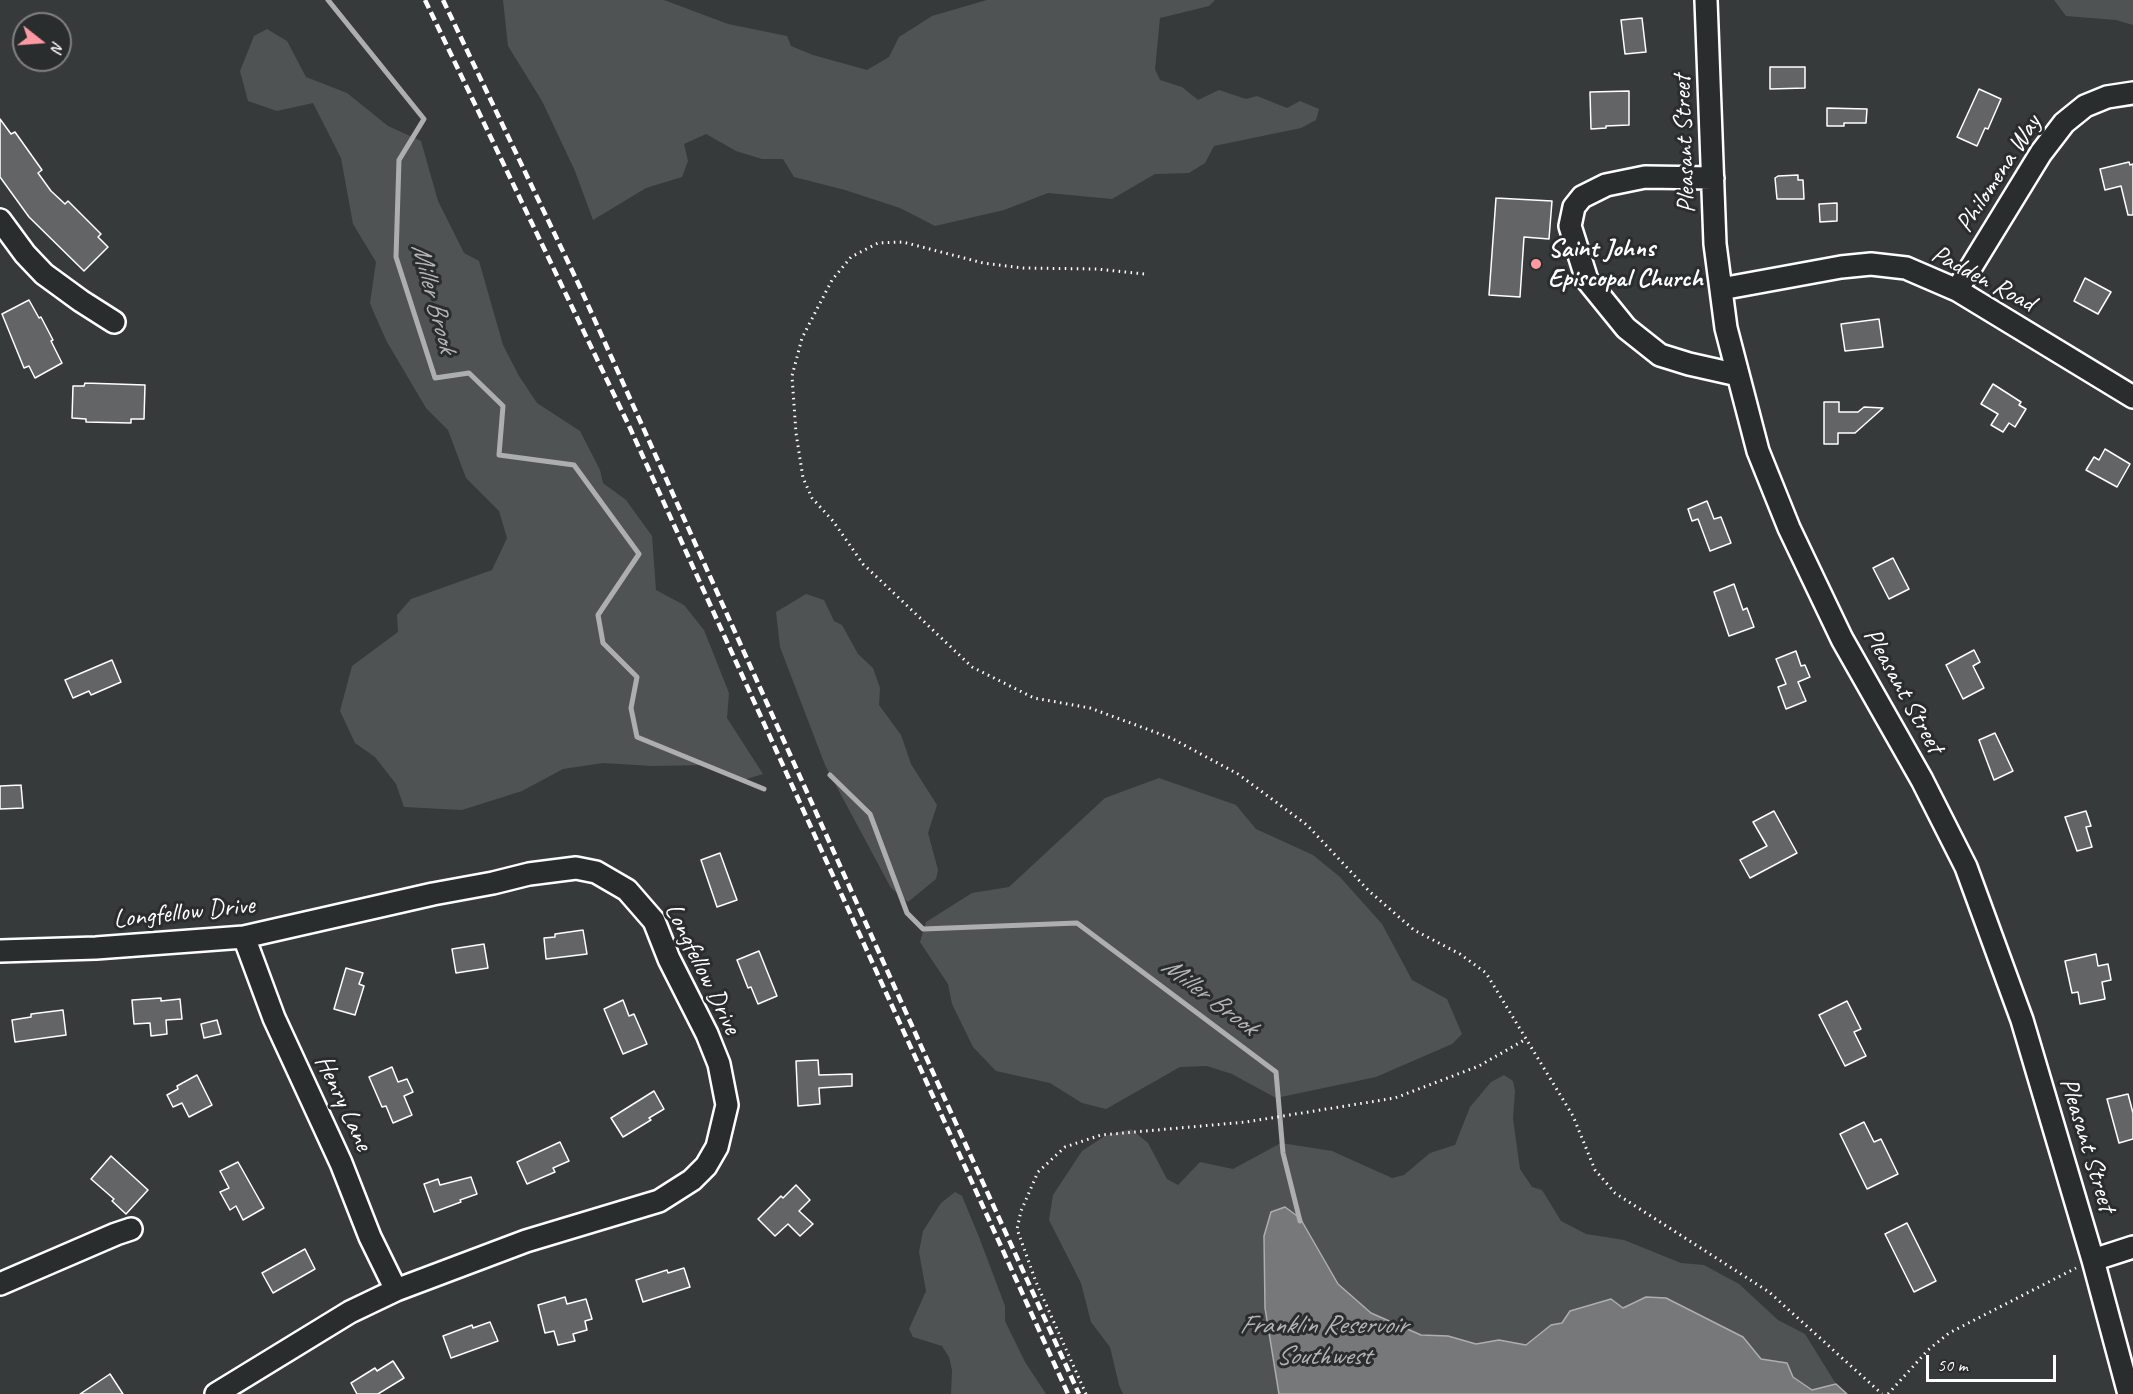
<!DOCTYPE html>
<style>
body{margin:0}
#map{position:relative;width:2133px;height:1394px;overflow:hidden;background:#373a3b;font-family:Caveat,sans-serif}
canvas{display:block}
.north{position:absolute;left:12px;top:12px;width:60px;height:60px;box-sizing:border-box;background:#2a2d2e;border:2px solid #7f8182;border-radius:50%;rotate:107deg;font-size:16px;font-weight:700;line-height:24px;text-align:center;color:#fff}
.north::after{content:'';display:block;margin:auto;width:21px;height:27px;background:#ff9aa2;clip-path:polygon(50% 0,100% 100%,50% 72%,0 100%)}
.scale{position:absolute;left:1926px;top:1355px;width:130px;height:27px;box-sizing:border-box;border:3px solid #fff;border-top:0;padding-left:8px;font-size:18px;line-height:21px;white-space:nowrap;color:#fff;-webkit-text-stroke:4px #2a2d2e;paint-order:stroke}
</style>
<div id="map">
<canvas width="2133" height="1394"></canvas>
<div class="north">N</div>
<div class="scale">50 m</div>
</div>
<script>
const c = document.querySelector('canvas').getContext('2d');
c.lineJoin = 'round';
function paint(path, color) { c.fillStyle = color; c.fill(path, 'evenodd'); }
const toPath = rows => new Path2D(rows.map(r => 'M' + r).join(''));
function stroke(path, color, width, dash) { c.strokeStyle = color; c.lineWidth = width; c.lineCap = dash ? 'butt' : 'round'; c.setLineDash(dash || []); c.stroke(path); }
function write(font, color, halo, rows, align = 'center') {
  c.font = font + ' Caveat,sans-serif'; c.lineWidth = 6; c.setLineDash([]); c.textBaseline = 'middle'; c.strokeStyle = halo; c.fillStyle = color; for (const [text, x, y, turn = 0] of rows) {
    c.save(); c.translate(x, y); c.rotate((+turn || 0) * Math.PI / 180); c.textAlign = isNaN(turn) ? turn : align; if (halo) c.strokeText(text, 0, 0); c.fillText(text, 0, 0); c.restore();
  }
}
paint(toPath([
 [503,0,664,0,728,24,787,36,791,46,813,55,867,70,889,57,899,37,932,16,987,0,1215,0,1209,6,1160,18,1155,69,1160,80,1182,87,1198,100,1219,90,1246,99,1257,96,1287,108,1300,101,1319,109,1316,120,1301,128,1214,146,1205,163,1189,173,1155,174,1112,199,1048,193,1004,210,935,226,900,208,845,190,794,177,783,159,762,159,736,151,706,134,684,144,688,161,682,177,646,188,593,220,575,171,542,101,508,46],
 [2054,0,2133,0,2133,25,2116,20,2066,16],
 [267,29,287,41,306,77,347,93,388,126,421,141,438,201,464,253,479,261,503,345,519,376,537,403,580,431,600,470,603,483,626,500,652,536,656,590,684,605,704,630,729,693,727,718,763,774,740,781,707,765,652,766,603,763,563,769,522,791,462,810,404,807,396,784,375,757,355,743,340,711,352,666,398,632,397,615,411,599,492,570,507,538,499,511,466,478,448,430,426,408,387,342,374,313,370,303,376,262,353,224,341,158,313,103,277,111,248,101,240,71,254,36],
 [806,594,824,600,834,621,842,625,858,654,873,668,880,688,879,705,901,735,911,764,937,805,928,833,938,870,936,879,908,902,891,888,825,765,780,647,776,612],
 [1159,778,1236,805,1256,829,1313,855,1340,877,1382,924,1412,980,1447,999,1462,1034,1452,1044,1376,1077,1276,1098,1232,1074,1207,1066,1180,1067,1106,1109,1082,1103,1050,1083,996,1071,973,1047,952,1004,948,984,920,942,926,922,972,893,1009,887,1105,798],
 [1504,1075,1513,1081,1515,1091,1513,1119,1520,1169,1532,1187,1542,1190,1561,1221,1586,1234,1624,1240,1681,1263,1704,1265,1739,1284,1778,1320,1805,1334,1836,1384,1812,1390,1793,1377,1787,1363,1761,1359,1743,1337,1646,1297,1623,1308,1551,1325,1526,1345,1499,1340,1476,1344,1448,1336,1421,1335,1371,1313,1338,1284,1300,1218,1271,1212,1264,1236,1265,1308,1279,1394,1123,1394,1119,1385,1110,1347,1091,1322,1081,1283,1049,1220,1053,1195,1082,1151,1105,1136,1131,1129,1148,1143,1167,1179,1178,1185,1200,1162,1233,1169,1281,1143,1332,1151,1392,1178,1404,1175,1430,1153,1455,1145,1470,1107,1491,1082],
 [955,1192,962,1196,979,1237,1005,1306,1005,1321,1025,1362,1046,1394,951,1394,952,1370,949,1357,942,1346,913,1337,909,1329,926,1291,919,1252,923,1231,941,1203]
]), '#505354');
const water = toPath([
 [1285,1207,1300,1218,1338,1284,1371,1313,1421,1335,1448,1336,1476,1344,1499,1340,1526,1345,1551,1325,1562,1323,1570,1311,1611,1299,1623,1308,1646,1297,1666,1298,1743,1337,1761,1359,1787,1363,1793,1377,1812,1390,1836,1384,1847,1394,1279,1394,1265,1308,1264,1236,1271,1212,1285,1207]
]);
paint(water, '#767879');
stroke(water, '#adaeaf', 1.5);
stroke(toPath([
 [328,0,424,119,399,160,396,257,435,378,469,373,503,406,499,455,574,465,639,554,598,615,603,643,637,677,631,708,637,737,764,789],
 [830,775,870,814,907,913,923,929,1077,923,1276,1072,1283,1153,1300,1221]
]), '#adaeaf', 5);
const building = toPath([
 [1642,18,1646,52,1625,54,1621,20,1642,18],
 [1770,67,1805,67,1805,88,1770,89,1770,67],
 [1979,89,2001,99,1988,129,1985,128,1977,146,1957,137,1979,89],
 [1629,91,1629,125,1606,126,1606,128,1591,129,1590,92,1629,91],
 [1827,108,1867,109,1866,123,1844,123,1844,126,1827,126,1827,108],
 [0,119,11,134,15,132,42,170,38,173,51,191,65,204,68,201,101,234,98,237,108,247,84,271,29,217,0,177,0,119],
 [2129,162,2130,165,2133,164,2133,215,2128,215,2121,186,2105,190,2100,169,2129,162],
 [1798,175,1798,180,1803,180,1804,199,1777,199,1775,178,1778,176,1798,175],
 [1496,198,1552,201,1549,239,1524,237,1520,297,1489,295,1496,198],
 [1837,203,1837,221,1820,222,1819,204,1837,203],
 [2085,278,2111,292,2098,314,2074,301,2085,278],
 [29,300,39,318,41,317,53,340,51,341,62,363,35,378,29,366,24,368,2,314,29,300],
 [1879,319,1883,347,1845,351,1841,324,1879,319],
 [85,383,145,385,144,419,131,419,131,423,86,422,86,419,72,418,73,386,84,386,85,383],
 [1993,384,2021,402,2019,405,2026,409,2015,427,2009,423,2003,432,1991,425,1998,414,1981,404,1993,384],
 [1824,402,1839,402,1839,412,1858,412,1864,407,1883,408,1855,433,1838,433,1838,444,1824,444,1824,402],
 [2105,449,2130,464,2117,487,2086,470,2094,457,2099,460,2105,449],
 [1707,501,1714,519,1721,517,1731,543,1710,551,1698,519,1692,521,1688,509,1707,501],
 [1893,558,1909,589,1889,599,1873,568,1893,558],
 [1734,584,1743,610,1747,608,1754,627,1729,636,1714,592,1734,584],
 [1974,650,1980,662,1973,666,1984,688,1963,699,1946,665,1974,650],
 [1796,651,1801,666,1805,665,1810,677,1798,682,1806,701,1786,709,1778,687,1786,684,1776,659,1796,651],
 [112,660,121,682,91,695,89,691,73,698,65,680,112,660],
 [1995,733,2013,771,1994,780,1979,740,1995,733],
 [21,785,23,808,0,809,0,786,21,785],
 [1774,811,1797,853,1750,878,1740,860,1767,846,1753,822,1774,811],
 [2086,811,2091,826,2086,827,2092,847,2077,851,2065,817,2086,811],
 [720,853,737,900,717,907,701,860,720,853],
 [583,930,587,954,546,959,544,938,555,937,555,934,583,930],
 [484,944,488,968,456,973,452,949,484,944],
 [759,951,777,996,758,1004,751,987,748,988,737,960,759,951],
 [2096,954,2098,966,2108,964,2111,980,2102,982,2105,999,2080,1004,2078,992,2072,993,2065,961,2096,954],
 [346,968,363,973,359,984,364,986,355,1015,334,1009,346,968],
 [161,998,161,1001,180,999,182,1019,166,1020,167,1034,151,1036,150,1023,134,1024,132,1000,161,998],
 [623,1000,629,1016,634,1014,647,1044,623,1054,604,1009,623,1000],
 [1847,1001,1861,1029,1854,1032,1866,1056,1845,1066,1819,1015,1847,1001],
 [63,1010,66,1035,15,1042,12,1020,31,1017,31,1014,63,1010],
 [217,1020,221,1034,204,1038,201,1024,217,1020],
 [818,1060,819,1075,852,1074,852,1086,819,1088,820,1104,798,1106,796,1061,818,1060],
 [392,1067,398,1082,407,1079,413,1092,404,1096,412,1115,393,1123,386,1106,382,1107,369,1077,392,1067],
 [197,1075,212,1105,189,1117,182,1103,173,1107,167,1095,178,1089,177,1086,197,1075],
 [654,1091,664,1109,649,1118,651,1120,623,1137,611,1118,654,1091],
 [2128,1094,2133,1113,2133,1139,2119,1143,2107,1099,2128,1094],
 [1864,1122,1874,1142,1881,1139,1898,1174,1867,1189,1840,1134,1864,1122],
 [560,1142,569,1161,553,1168,555,1172,527,1184,517,1162,560,1142],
 [111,1156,148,1190,126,1214,112,1201,114,1199,91,1179,111,1156],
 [238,1162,264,1208,243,1220,236,1206,230,1210,220,1192,229,1188,220,1171,238,1162],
 [471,1177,477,1194,460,1200,461,1202,434,1212,424,1184,438,1179,440,1185,471,1177],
 [796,1185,810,1200,799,1211,813,1224,800,1236,788,1224,775,1236,758,1219,781,1196,783,1198,796,1185],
 [1907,1223,1936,1281,1914,1292,1885,1234,1907,1223],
 [305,1249,315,1269,273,1293,262,1273,305,1249],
 [684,1268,690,1287,643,1302,636,1280,667,1270,668,1273,684,1268],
 [565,1297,567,1304,586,1299,592,1319,585,1321,587,1330,573,1334,575,1341,558,1345,554,1331,545,1333,538,1305,565,1297],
 [490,1322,498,1341,451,1358,443,1336,472,1325,473,1328,490,1322],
 [393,1361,404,1378,378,1394,357,1394,351,1383,375,1368,377,1371,393,1361],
 [110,1374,123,1394,80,1394,110,1374]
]);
paint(building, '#636465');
stroke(building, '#fff', 1.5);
const minor = toPath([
 [1706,0,1715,244,1726,328,1758,451,1789,528,1842,639,1922,780,1966,867,2022,1020,2093,1260,2129,1394],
 [1713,178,1645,177,1606,185,1582,197,1574,207,1570,226,1587,280,1626,328,1660,355,1689,364,1738,375],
 [0,220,25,254,44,274,81,301,114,322],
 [1721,289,1841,267,1871,264,1906,268,1957,290,2133,397],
 [1957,290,2041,153,2064,123,2085,106,2107,97,2133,93],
 [244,937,274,1018,341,1163,370,1237,396,1290],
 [0,951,96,948,244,937,433,894,493,883,529,874,576,868,596,872,627,890,654,921,669,959,707,1034,719,1064,727,1105,717,1147,706,1166,692,1180,659,1201,526,1241,396,1290,350,1312,216,1394],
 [2093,1260,2133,1247],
 [0,1284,116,1234,131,1229]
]);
stroke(minor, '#fff', 26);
stroke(toPath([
 [1144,274,1097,269,1023,268,983,263,903,242,878,243,851,257,832,280,802,338,792,376,796,433,803,478,812,498,833,521,863,564,972,667,1034,698,1090,708,1171,738,1238,774,1307,825,1369,891,1414,930,1460,954,1486,973,1573,1116,1595,1170,1615,1193,1769,1292,1882,1394],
 [1086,1394,1036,1282,1017,1229,1021,1211,1038,1172,1065,1147,1101,1135,1246,1122,1395,1098,1479,1066,1526,1039],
 [1888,1394,1928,1350,1949,1333,2076,1268]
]), '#fff', 3, [1.5, 4.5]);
stroke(minor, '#2a2d2e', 21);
stroke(toPath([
 [425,0,630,428,1068,1394],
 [443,0,579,285,944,1097,1079,1394]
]), '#fff', 4.5, [9, 4.5]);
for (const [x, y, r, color] of [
 [1536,264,6,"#ff9aa2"]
]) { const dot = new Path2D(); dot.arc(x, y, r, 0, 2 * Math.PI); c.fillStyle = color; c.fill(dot); stroke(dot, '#2a2d2e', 2); }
write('26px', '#fff', '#2a2d2e', [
 ["Pleasant Street",1685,144,-92],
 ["Philomena Way",1999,174,-57],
 ["Padden Road",1983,279,28],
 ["Pleasant Street",1903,691,61],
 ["Longfellow Drive",184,913,-6],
 ["Longfellow Drive",702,969,64],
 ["Henry Lane",343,1103,65],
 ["Pleasant Street",2087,1145,73]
]);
write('bold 26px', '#fff', '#2a2d2e', [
 ["Saint Johns",1548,249],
 ["Episcopal Church",1548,279]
], 'left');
write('italic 27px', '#b4b5b5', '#2a2d2e', [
 ["Miller Brook",433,298,75],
 ["Miller Brook",1209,997,37],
 ["Franklin Reservoir",1323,1326],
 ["Southwest",1323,1357]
]);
</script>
